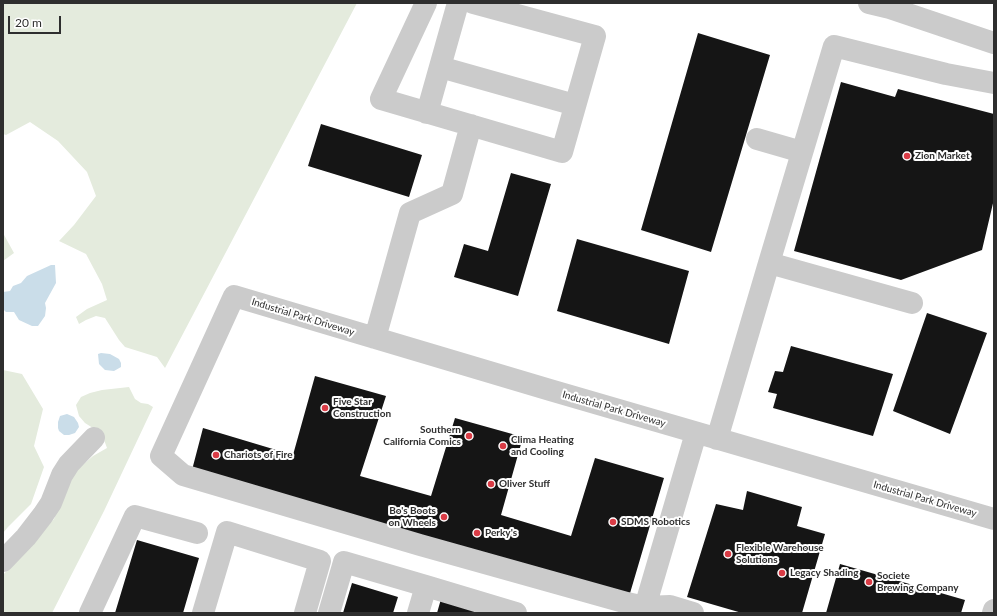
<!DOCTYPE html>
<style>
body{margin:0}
#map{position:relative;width:997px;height:616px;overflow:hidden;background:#fff;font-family:Lato,sans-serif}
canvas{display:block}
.frame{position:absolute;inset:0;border:4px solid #2e2e2e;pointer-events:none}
.scale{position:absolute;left:8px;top:16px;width:53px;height:18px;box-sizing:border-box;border:2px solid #2e2e2e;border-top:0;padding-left:5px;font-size:12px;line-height:14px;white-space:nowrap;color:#2e2e2e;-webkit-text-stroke:3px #fff;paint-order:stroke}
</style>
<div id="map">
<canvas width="997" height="616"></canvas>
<div class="frame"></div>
<div class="scale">20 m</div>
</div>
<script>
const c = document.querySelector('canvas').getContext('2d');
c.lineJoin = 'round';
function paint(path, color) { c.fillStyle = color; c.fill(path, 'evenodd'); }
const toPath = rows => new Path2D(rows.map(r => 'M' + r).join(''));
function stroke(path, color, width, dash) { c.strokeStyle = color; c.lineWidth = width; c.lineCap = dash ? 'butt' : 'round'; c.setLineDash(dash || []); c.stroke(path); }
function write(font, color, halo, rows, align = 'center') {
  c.font = font + ' Lato,sans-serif'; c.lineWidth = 4; c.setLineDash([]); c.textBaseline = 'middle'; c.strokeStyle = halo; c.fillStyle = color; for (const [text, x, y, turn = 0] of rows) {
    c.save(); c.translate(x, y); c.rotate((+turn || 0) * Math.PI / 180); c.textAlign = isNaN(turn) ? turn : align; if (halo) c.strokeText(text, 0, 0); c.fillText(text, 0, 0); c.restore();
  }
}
paint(toPath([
 [3,3,357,3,165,368,157,357,125,347,119,340,105,318,96,316,86,320,79,324,76,317,87,309,107,300,102,284,86,254,59,241,74,225,96,196,87,172,58,141,30,122,6,135,3,134],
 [3,233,14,253,3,261],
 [3,370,22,374,43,409,34,446,44,467,31,504,8,527,3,533],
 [129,387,135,399,141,403,148,404,153,407,104,511,52,613,3,613,3,575,46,526,54,519,61,498,77,470,93,456,107,448,103,437,96,430,85,423,79,416,76,405,81,397,90,393,102,390]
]), '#e4ebdd');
paint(toPath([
 [51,265,55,265,56,283,45,303,46,308,45,316,38,326,32,326,19,320,14,312,6,312,3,309,3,292,10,291,13,286,21,283,27,276],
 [101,353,110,354,119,359,121,363,121,367,114,371,105,370,99,364,98,354],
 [67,414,74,417,78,423,79,427,75,433,69,435,64,435,59,431,58,428,58,422,60,416]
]), '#cadde9');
paint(toPath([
 [698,33,770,55,711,252,641,230],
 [841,82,895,97,898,89,994,114,994,199,982,250,901,280,794,251],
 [321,124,422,155,409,197,308,166],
 [511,173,551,184,518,296,454,277,464,244,488,251],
 [577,239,689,271,669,344,557,311],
 [927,313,987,333,950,434,893,411],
 [791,346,893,374,873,436,773,408,777,394,768,392,775,371,783,372],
 [315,376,386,396,360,476,431,496,455,418,523,437,501,515,571,536,595,458,664,478,628,600,192,470,203,428,293,455],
 [747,491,802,507,797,526,825,534,802,613,742,613,687,597,716,504,743,510],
 [137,540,199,558,183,613,115,613],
 [840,564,965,600,961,613,826,613],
 [352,583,398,597,393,613,343,613],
 [441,599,486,613,437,613]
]), '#151515');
stroke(toPath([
 [426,3,381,99,562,152,595,36,473,3],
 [869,3,890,8,994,43],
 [440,67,575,105],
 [427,113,458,3],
 [757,139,802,152],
 [769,263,912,303],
 [375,338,410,213,452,194,471,125],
 [717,439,769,263,834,46,946,74,994,83],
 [3,561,26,537,43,515,51,503,62,475,69,464,94,438],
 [645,607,696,433],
 [90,613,135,516,197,533],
 [203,613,227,532,320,561,305,613],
 [329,613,344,562,426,586],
 [418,613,426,586,516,613],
 [693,613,670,606,645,607,627,603,420,545,183,475,161,456,234,296,550,390,994,519],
 [993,613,994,610]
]), '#cbcbcb', 22);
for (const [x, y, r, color] of [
 [907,156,4,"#da3c46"],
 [325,408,4,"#da3c46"],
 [469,436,4,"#da3c46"],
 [503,446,4,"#da3c46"],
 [216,455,4,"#da3c46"],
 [491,484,4,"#da3c46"],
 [444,517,4,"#da3c46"],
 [613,522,4,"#da3c46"],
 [477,533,4,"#da3c46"],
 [728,554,4,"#da3c46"],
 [782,573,4,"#da3c46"],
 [869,582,4,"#da3c46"]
]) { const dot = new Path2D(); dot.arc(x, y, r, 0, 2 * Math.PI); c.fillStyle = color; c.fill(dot); stroke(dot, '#fff', 1.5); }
write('bold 10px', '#2e2e2e', '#fff', [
 ["Zion Market",915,156],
 ["Five Star",333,402],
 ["Construction",333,414],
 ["Southern",461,430,"right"],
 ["California Comics",461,442,"right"],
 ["Clima Heating",511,440],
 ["and Cooling",511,452],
 ["Chariots of Fire",224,455],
 ["Oliver Stuff",499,484],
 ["Bo's Boots",436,511,"right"],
 ["on Wheels",436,523,"right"],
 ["SDMS Robotics",621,522],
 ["Perky's",485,533],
 ["Flexible Warehouse",736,548],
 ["Solutions",736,560],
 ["Legacy Shading",790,573],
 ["Societe",877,576],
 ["Brewing Company",877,588]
], 'left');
write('10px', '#2e2e2e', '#fff', [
 ["Industrial Park Driveway",303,317,17],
 ["Industrial Park Driveway",614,409,16],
 ["Industrial Park Driveway",925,499,16]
]);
</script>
